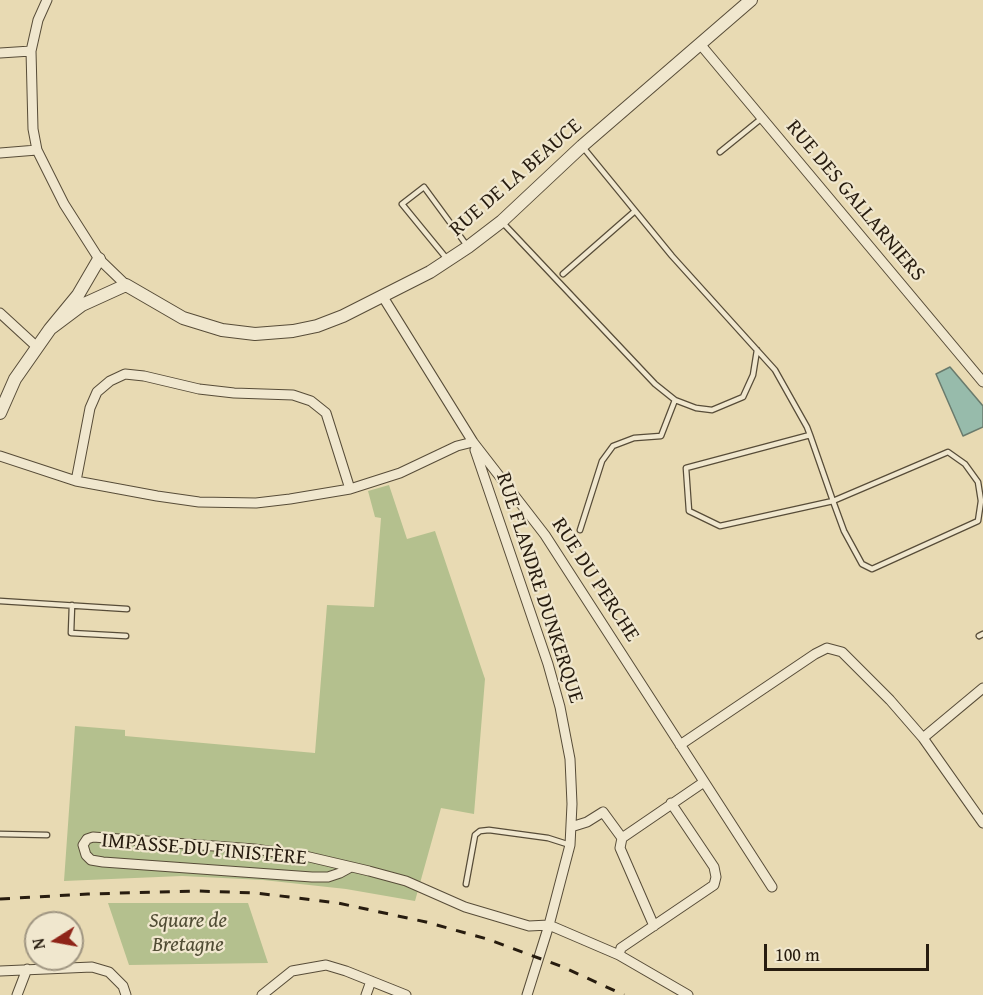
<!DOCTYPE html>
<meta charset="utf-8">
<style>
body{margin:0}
#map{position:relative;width:983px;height:995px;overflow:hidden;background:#e8dab3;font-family:"Gentium Book Plus",serif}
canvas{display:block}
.north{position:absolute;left:24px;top:911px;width:60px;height:60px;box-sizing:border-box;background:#f0e7ce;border:2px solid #a09682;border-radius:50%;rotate:259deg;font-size:16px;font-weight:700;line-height:24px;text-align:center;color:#271c0f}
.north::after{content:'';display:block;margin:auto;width:21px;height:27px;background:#8f2418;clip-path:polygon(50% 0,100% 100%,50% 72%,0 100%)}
.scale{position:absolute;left:764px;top:944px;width:165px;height:27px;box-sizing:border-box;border:3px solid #271c0f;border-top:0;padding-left:8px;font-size:18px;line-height:21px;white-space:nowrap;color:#271c0f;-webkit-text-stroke:4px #f0e7ce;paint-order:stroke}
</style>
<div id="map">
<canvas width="983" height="995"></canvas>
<div class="north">N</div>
<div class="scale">100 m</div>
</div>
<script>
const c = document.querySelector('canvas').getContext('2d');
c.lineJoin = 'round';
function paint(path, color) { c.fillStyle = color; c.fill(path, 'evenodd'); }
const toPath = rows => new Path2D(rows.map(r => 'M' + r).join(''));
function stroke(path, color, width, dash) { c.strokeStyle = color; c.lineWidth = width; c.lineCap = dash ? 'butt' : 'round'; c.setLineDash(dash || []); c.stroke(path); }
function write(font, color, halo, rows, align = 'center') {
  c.font = font + ' "Gentium Book Plus",serif'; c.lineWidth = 4.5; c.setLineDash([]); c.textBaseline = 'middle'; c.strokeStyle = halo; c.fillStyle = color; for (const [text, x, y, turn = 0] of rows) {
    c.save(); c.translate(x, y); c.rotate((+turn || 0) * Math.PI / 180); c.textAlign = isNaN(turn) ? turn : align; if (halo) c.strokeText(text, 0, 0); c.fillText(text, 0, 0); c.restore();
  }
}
paint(toPath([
 [389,485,407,539,435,531,485,679,474,814,441,808,415,901,346,889,263,880,182,876,64,881,75,726,125,730,125,736,315,753,327,605,374,607,381,518,375,517,368,491],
 [108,903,248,903,268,963,129,965]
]), '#b4c08e');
const water = toPath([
 [950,367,983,406,983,427,963,436,936,374,950,367]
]);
paint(water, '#97bbab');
stroke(water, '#6a7b6d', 1.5);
const service = toPath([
 [582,146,672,256,775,370,807,427,810,435,833,501,844,531,862,564,872,569,978,521,981,501,978,482,965,464,948,452,833,501,720,526,689,511,686,468,810,435],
 [720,152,762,118],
 [503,223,655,384,675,400,696,408,712,410,743,397,753,375,757,350],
 [447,259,402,204,424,187,468,247],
 [563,274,635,211],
 [580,530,602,461,613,446,634,438,661,436,675,400],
 [0,601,127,609],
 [72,605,71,633,126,636],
 [979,636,983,634],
 [0,834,47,835],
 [466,884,475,835,480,831,489,830,548,838,570,845]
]);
const minor = toPath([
 [47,0,38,20,31,51,33,129,37,150,64,204,99,259,126,285],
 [700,44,983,382],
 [0,53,31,51],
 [0,153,37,150],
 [383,297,473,442,545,535,772,887],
 [0,313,37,347],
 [475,450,548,664,560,707,570,759,572,804,570,845,549,925,527,995],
 [0,456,76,481,157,496,199,502,256,503,290,499,350,489,400,473,457,446,473,442],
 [76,481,90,408,97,392,110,381,125,374,144,376,199,389,234,393,293,395,311,401,326,413,350,489],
 [923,738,983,688],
 [680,745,815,654,827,648,842,652,890,700,923,738,983,823],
 [571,827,587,822,603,812,622,838],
 [351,867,340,873,328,877,312,877,103,862,91,860,86,855,83,845,87,839,93,837,254,849,305,856,369,871,406,881,465,907,529,926,549,925,619,955,688,995],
 [654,926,620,848,622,838,704,782],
 [619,955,621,948,714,885,716,877,714,867,671,803],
 [0,971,92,967,109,972,123,986,126,995],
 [17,995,27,969],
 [262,995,292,971,326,965,346,971,406,995],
 [366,995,371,981]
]);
const tertiary = toPath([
 [50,329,82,305,126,285,183,318,222,330,255,334,293,331,317,326,343,316,430,272,468,247,502,221,582,146,751,0],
 [0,413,15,379,50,329,78,295,99,259]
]);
stroke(service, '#574c38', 7);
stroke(minor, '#574c38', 11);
stroke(tertiary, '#574c38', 14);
stroke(service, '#f0e7ce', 4.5);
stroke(minor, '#f0e7ce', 9);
stroke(tertiary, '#f0e7ce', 12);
stroke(toPath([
 [0,899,88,894,197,891,256,893,338,903,426,922,487,939,563,967,624,995]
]), '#271c0f', 3, [10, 10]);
write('21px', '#271c0f', '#f0e7ce', [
 ["RUE DE LA BEAUCE",516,178,-41],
 ["RUE DES GALLARNIERS",855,201,50],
 ["RUE DU PERCHE",595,580,57],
 ["RUE FLANDRE DUNKERQUE",539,588,72],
 ["IMPASSE DU FINISTÈRE",204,850,5]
]);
write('italic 21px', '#514d35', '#f0e7ce', [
 ["Square de",188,922],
 ["Bretagne",188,946]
]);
</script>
